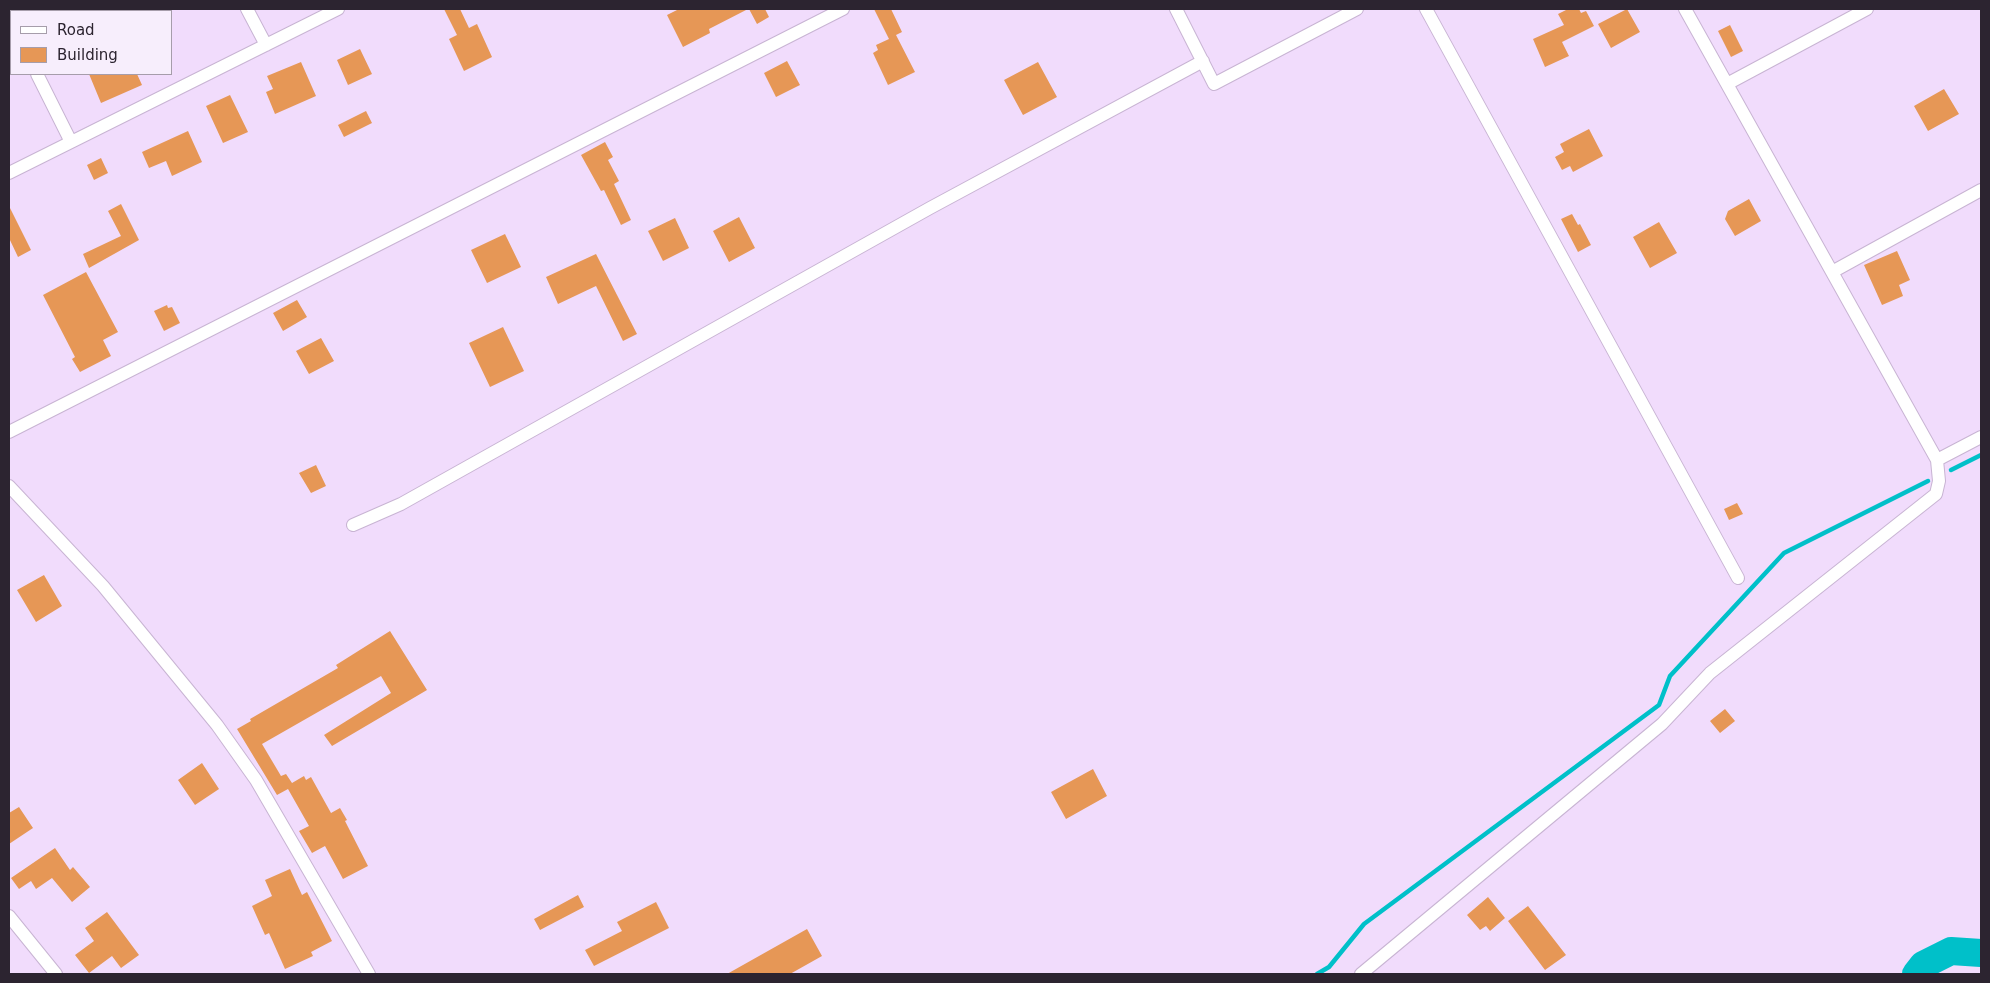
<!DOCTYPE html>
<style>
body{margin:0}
#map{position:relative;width:1990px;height:983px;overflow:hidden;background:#f1dcfc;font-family:"DejaVu Sans",sans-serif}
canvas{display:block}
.frame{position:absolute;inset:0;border:10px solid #2c2430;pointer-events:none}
.legend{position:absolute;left:10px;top:10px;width:162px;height:65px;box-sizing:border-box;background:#f7eefc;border:1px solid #a69daa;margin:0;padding:6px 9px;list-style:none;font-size:15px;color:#2c2430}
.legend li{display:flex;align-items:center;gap:10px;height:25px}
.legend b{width:25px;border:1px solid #a69daa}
</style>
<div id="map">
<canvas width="1990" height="983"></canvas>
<div class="frame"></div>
<ul class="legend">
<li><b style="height:6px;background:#fff"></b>Road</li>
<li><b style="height:14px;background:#e69756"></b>Building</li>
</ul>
</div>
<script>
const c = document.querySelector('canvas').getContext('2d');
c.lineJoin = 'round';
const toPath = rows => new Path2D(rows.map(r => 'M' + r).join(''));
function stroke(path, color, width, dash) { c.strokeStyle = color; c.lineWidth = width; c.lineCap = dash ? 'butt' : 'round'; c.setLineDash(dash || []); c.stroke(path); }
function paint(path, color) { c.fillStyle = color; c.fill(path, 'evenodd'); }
stroke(toPath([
 [1951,470,1981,455],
 [1317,974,1329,967,1364,924,1659,705,1670,676,1784,553,1928,481]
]), '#00c0c9', 4.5);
stroke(toPath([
 [1916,974,1923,965,1951,951,1981,953]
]), '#00c0c9', 28);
paint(toPath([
 [444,9,460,9,469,28,477,24,492,57,464,71,449,39,457,35],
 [679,9,748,9,709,29,710,33,683,47,667,15],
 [749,9,765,9,769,17,757,24],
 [874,9,891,9,902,32,896,35,915,72,888,85,873,53,878,50,876,45,889,39],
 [1568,9,1579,9,1581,13,1586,11,1594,26,1562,42,1569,56,1545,67,1533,39,1564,25,1558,14],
 [1627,9,1640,32,1611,48,1598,24],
 [1730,25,1743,51,1731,57,1718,31],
 [360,49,372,74,348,85,337,60],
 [787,61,800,85,776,97,764,73],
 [301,62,316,96,275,114,266,92,273,89,267,76],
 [1038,62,1057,97,1023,115,1004,80],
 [89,74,137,74,142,85,101,103],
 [1944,89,1959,114,1928,131,1914,106],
 [230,95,248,132,223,143,206,106],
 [366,111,372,123,344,137,338,125],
 [1589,129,1603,156,1573,172,1570,166,1562,170,1555,157,1564,152,1560,144],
 [188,131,202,162,172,176,166,161,149,168,142,152],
 [605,142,613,157,608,160,619,181,614,184,631,220,621,225,604,190,601,191,581,155],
 [101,158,108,173,94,180,87,165],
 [1749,199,1761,221,1735,236,1725,219,1728,211],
 [121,204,139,240,89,268,83,254,121,236,108,211],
 [9,206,31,250,18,257,9,238],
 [1572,214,1578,225,1580,224,1591,245,1578,252,1561,219],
 [739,217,755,248,729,262,713,231],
 [675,218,689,248,663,261,648,231],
 [1659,222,1677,253,1650,268,1633,237],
 [505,234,521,267,487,283,471,250],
 [1897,251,1910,280,1899,285,1903,296,1882,305,1864,265],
 [596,254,637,334,623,341,596,286,558,304,546,277],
 [86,272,118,332,103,340,111,356,80,372,72,359,75,357,43,295],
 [297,300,307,317,283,331,273,313],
 [167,305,168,308,172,307,180,323,164,331,154,311],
 [503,327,524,371,490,387,469,343],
 [321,338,334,361,309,374,296,351],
 [316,465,326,486,311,493,299,473],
 [1737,503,1743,514,1729,520,1724,509],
 [44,575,62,606,36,622,17,590],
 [390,631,427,690,332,746,324,735,391,693,381,676,262,744,281,776,286,774,292,783,304,776,306,780,311,777,331,813,340,808,347,820,345,821,368,866,343,879,325,846,312,853,299,831,309,826,288,789,277,795,237,729,251,721,250,719,338,668,336,665],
 [1725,709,1735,721,1720,733,1710,721],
 [202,763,219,789,195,805,178,780],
 [1093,769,1107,796,1066,819,1051,792],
 [19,807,33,828,9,844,9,813],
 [55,848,70,870,73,867,90,887,72,902,52,878,36,889,31,881,19,889,11,878],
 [290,869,302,895,307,892,332,941,311,952,313,956,285,969,269,933,265,935,252,906,272,896,265,880],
 [578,895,584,907,540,930,534,919],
 [1488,897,1505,918,1490,931,1486,926,1480,930,1467,915],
 [656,902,669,928,594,966,585,950,622,931,617,922],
 [1528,906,1566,955,1545,970,1508,921],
 [107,912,139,955,121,968,112,956,89,973,75,955,94,941,85,928],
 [807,929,822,956,790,974,727,974]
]), '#e69756');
const minor = toPath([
 [247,9,266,45],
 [1176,9,1214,84,1357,9],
 [1426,9,1738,578],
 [9,18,11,23],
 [37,74,71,142],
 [1727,84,1867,9],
 [9,173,338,9],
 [1832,272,1981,190],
 [9,432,843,9],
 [1937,460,1981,437],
 [9,486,103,586,217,725,256,780,369,974],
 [353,525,401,504,930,208,1203,61],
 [9,916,56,974],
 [1361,974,1662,724,1710,673,1936,494,1939,481,1937,460,1685,9]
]);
stroke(minor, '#c8b4d3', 14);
stroke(minor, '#fff', 12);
</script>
